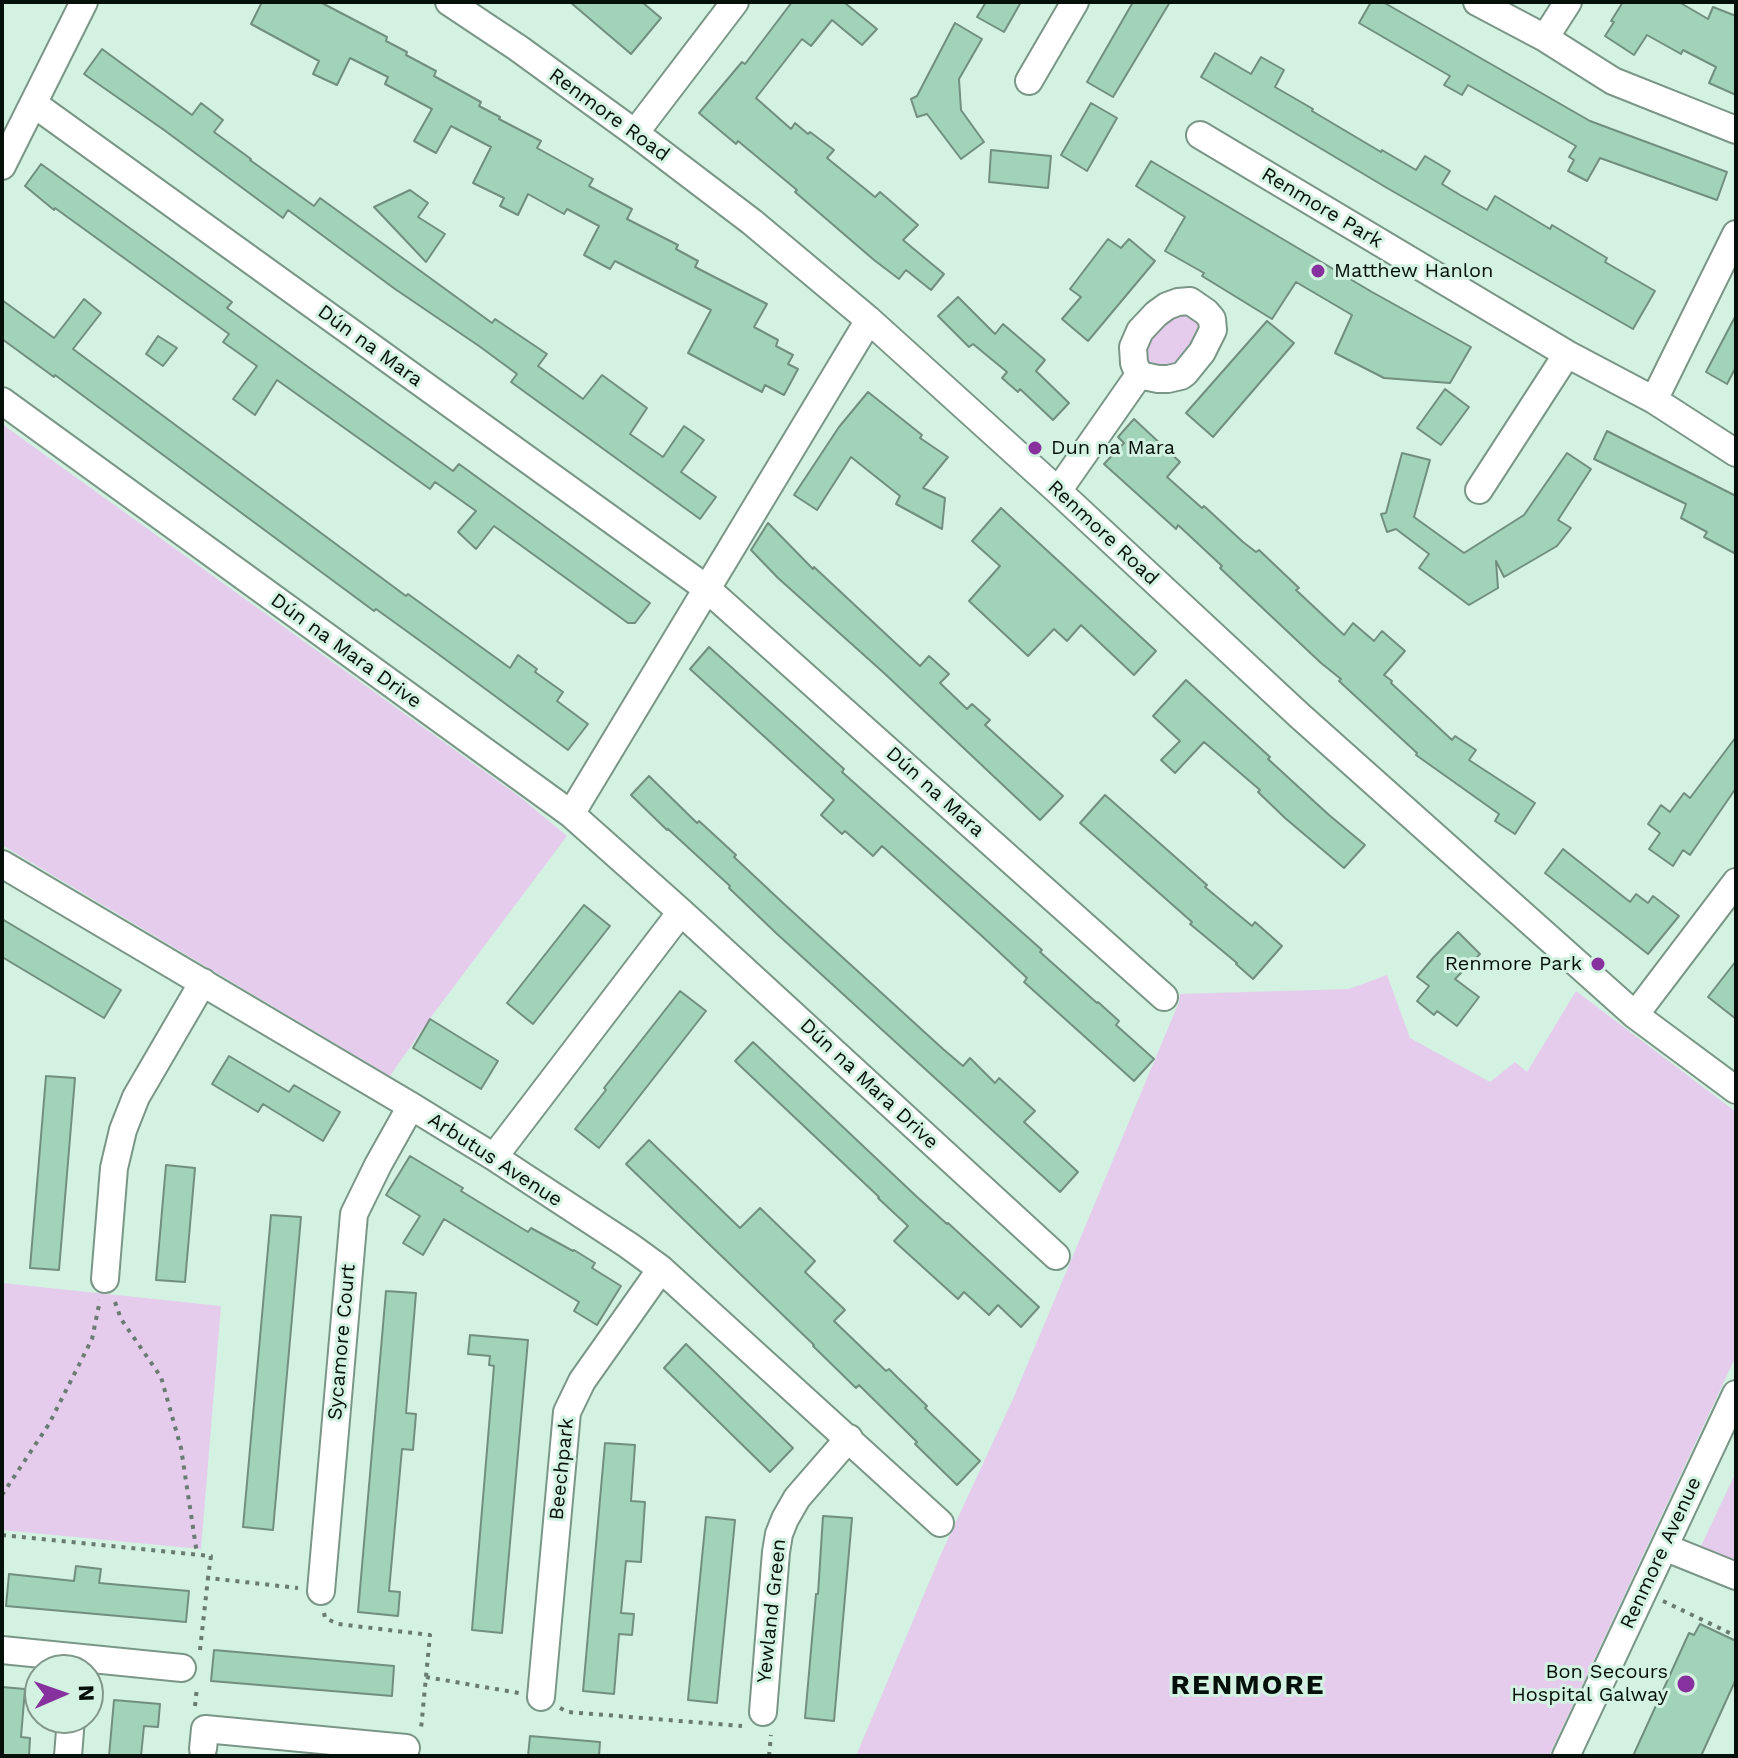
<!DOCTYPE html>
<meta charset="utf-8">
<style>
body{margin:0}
#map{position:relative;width:1738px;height:1758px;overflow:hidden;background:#d3f2e1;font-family:"Work Sans",sans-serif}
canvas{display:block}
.frame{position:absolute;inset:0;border:4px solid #06100b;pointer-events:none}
.north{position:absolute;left:24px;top:1654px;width:80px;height:80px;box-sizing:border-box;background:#d3f2e1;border:2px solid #81988b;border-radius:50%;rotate:88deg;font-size:22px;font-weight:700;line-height:32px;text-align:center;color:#06100b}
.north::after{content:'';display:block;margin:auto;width:28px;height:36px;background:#87319e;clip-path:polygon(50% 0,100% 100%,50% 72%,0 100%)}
</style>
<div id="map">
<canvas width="1738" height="1758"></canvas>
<div class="frame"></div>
<div class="north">N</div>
</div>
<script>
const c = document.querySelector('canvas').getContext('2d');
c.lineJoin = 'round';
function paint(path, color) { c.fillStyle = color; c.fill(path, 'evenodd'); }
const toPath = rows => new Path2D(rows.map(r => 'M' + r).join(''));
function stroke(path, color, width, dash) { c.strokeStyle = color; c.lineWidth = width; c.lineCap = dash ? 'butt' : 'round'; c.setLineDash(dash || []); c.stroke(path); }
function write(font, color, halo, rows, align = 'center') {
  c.font = font + ' "Work Sans",sans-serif'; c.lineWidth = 6; c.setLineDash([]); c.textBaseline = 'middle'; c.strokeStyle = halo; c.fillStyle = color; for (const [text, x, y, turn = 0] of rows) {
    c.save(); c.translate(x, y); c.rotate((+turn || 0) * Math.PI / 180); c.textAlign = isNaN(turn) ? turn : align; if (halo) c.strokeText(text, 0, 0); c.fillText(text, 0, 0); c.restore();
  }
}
paint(toPath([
 [1195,312,1202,330,1176,368,1150,369,1144,357,1145,339,1168,314],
 [2,424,520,797,567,836,431,1017,390,1076,2,845],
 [1387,975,1410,1038,1490,1082,1515,1062,1527,1072,1576,991,1736,1112,1736,1356,1549,1756,856,1756,941,1554,1013,1399,1179,1002,1180,994,1349,989],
 [2,1283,221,1306,201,1549,2,1530],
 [1736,1472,1736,1563,1701,1546]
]), '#e5cced');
const building = toPath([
 [262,2,320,2,387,37,386,41,407,52,406,55,436,71,434,76,481,102,479,106,500,117,499,119,541,141,537,148,593,179,589,186,632,209,627,219,678,245,676,249,698,261,695,267,767,304,754,327,778,340,776,346,793,355,788,364,798,369,784,395,765,385,762,392,688,353,711,310,615,261,610,269,584,255,599,226,567,209,564,214,528,194,518,215,500,206,504,198,473,183,491,147,451,126,436,153,414,141,432,109,385,84,388,77,350,58,337,85,313,74,319,61,251,24,262,2],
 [570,2,642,2,661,18,631,54,570,2],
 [792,2,847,2,845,3,877,29,862,45,832,20,811,46,802,39,756,98,791,129,795,123,808,134,810,132,834,150,827,158,875,197,880,192,918,225,903,240,944,274,931,290,906,270,899,279,874,260,795,192,797,190,738,141,736,144,699,113,742,62,745,64,792,2],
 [986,2,1021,2,1004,32,977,17,986,2],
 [1133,2,1170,2,1113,97,1087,82,1133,2],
 [1371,2,1383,2,1590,121,1727,172,1717,200,1600,158,1587,181,1568,171,1574,160,1569,157,1576,146,1468,85,1462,95,1444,85,1450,76,1359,23,1371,2],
 [1623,2,1679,2,1708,19,1713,7,1736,16,1736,95,1709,83,1716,67,1683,50,1681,54,1647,35,1634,55,1605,36,1614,22,1611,21,1623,2],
 [955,23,982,39,959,79,961,110,984,142,961,159,927,114,917,117,911,99,917,96,955,23],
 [102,49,192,115,201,103,223,120,214,132,251,159,250,160,314,206,320,198,492,323,495,319,547,354,538,366,583,399,602,375,647,408,630,434,663,457,684,426,704,440,681,472,716,497,700,519,511,382,517,374,479,346,395,289,288,210,283,218,164,130,84,74,102,49],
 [1215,53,1251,74,1261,57,1284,70,1275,87,1313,109,1312,111,1381,152,1382,150,1416,170,1425,156,1450,171,1442,184,1460,195,1487,210,1495,196,1550,229,1552,225,1607,258,1605,262,1655,291,1633,329,1387,188,1201,77,1215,53],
 [1091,103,1117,118,1087,171,1061,155,1091,103],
 [991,150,1051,156,1048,188,989,182,991,150],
 [1151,161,1372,292,1471,347,1450,383,1384,378,1335,353,1352,315,1296,282,1272,319,1202,276,1204,273,1165,251,1185,217,1136,186,1151,161],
 [41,164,232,302,227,308,293,356,453,471,459,464,650,603,635,623,628,623,494,526,476,549,458,532,476,511,435,482,430,489,277,380,255,415,233,399,257,366,223,342,229,334,55,208,54,210,25,186,41,164],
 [410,190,428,203,418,217,445,234,426,262,374,207,410,190],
 [1108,239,1121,248,1129,239,1155,261,1088,341,1062,319,1081,297,1070,289,1108,239],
 [958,297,995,334,1003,324,1045,360,1036,371,1069,403,1053,420,1020,389,1018,392,1002,378,1007,372,973,344,969,347,938,316,958,297],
 [84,299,101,313,73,349,406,596,408,594,510,668,518,655,537,669,535,672,563,692,557,701,588,724,568,750,430,648,376,609,374,611,55,375,54,377,2,339,2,300,54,338,84,299],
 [1736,315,1736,367,1727,384,1706,372,1736,315],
 [1267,321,1294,343,1213,437,1186,413,1267,321],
 [158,336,177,348,163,366,146,354,158,336],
 [1445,389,1469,407,1441,445,1417,428,1445,389],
 [868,392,922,435,920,438,948,457,923,488,945,498,942,529,896,504,900,496,851,457,817,510,794,495,839,427,868,392],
 [1134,419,1180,462,1167,477,1202,508,1204,506,1243,542,1256,552,1259,550,1299,588,1296,590,1344,635,1353,623,1374,641,1382,631,1405,651,1384,675,1392,681,1391,683,1452,740,1455,736,1476,750,1469,760,1535,803,1515,834,1495,821,1499,814,1416,755,1417,753,1339,681,1341,679,1321,663,1220,568,1222,566,1178,525,1176,529,1104,464,1124,443,1118,437,1134,419],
 [1607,431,1736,496,1736,554,1704,537,1707,532,1681,518,1686,504,1594,459,1607,431],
 [1402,453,1430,460,1414,517,1464,553,1524,515,1567,453,1591,469,1558,520,1571,528,1557,546,1504,577,1496,561,1498,588,1469,605,1419,568,1429,554,1396,529,1387,532,1381,514,1386,513,1402,453],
 [1001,508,1156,651,1134,675,1081,625,1067,641,1054,629,1028,656,969,601,1000,566,972,541,1001,508],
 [768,523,813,569,814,567,920,666,929,656,949,674,940,683,967,709,972,704,990,720,985,725,1063,796,1040,820,884,673,778,578,751,550,768,523],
 [709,647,844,769,842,772,1042,950,1040,952,1097,1003,1098,1002,1119,1021,1116,1025,1154,1059,1134,1081,1024,982,1027,978,983,937,882,846,873,856,845,831,842,834,821,815,834,800,690,669,709,647],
 [1186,680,1270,757,1268,759,1329,815,1365,845,1344,868,1285,818,1258,792,1260,790,1204,742,1175,773,1161,760,1180,741,1153,716,1186,680],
 [1736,737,1736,788,1690,855,1683,850,1673,866,1649,849,1660,833,1648,824,1661,805,1670,812,1684,793,1690,798,1736,737],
 [649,776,697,823,699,821,736,855,734,857,783,903,943,1049,963,1066,970,1058,995,1083,999,1078,1035,1111,1024,1122,1078,1172,1060,1192,776,933,729,888,730,886,668,829,667,830,631,795,649,776],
 [1105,795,1207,885,1205,887,1229,907,1252,926,1255,922,1282,946,1253,979,1236,964,1237,963,1190,924,1192,922,1080,823,1105,795],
 [1563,849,1630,902,1636,894,1648,903,1653,896,1679,916,1648,954,1545,873,1563,849],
 [584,905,610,926,533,1024,507,1003,584,905],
 [2,919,121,990,104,1018,2,957,2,919],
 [1458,932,1480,954,1455,979,1479,997,1457,1026,1437,1011,1434,1015,1417,1001,1429,986,1417,977,1433,958,1458,932],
 [1736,961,1736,1019,1708,997,1736,961],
 [680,991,706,1011,599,1148,575,1129,606,1090,604,1088,680,991],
 [430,1019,498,1061,481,1089,413,1048,430,1019],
 [753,1042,916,1196,947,1224,948,1223,1039,1307,1021,1327,998,1305,989,1315,964,1292,958,1299,894,1241,908,1226,878,1198,879,1197,735,1061,753,1042],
 [229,1056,289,1092,294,1085,340,1112,323,1141,263,1104,258,1112,212,1084,229,1056],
 [46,1076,75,1078,59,1270,30,1268,46,1076],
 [649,1140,740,1228,760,1208,815,1261,805,1272,845,1310,834,1321,886,1371,889,1369,898,1378,927,1406,925,1408,980,1461,957,1485,915,1444,917,1442,859,1385,856,1388,813,1346,814,1345,788,1320,626,1164,649,1140],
 [410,1156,463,1188,461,1191,528,1232,531,1228,573,1251,574,1250,595,1263,592,1268,621,1286,597,1325,574,1311,579,1302,444,1219,423,1255,403,1243,420,1216,386,1195,410,1156],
 [166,1165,195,1168,185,1282,156,1280,166,1165],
 [271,1215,301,1217,273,1530,243,1527,271,1215],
 [386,1291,416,1293,406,1413,416,1414,413,1450,402,1449,389,1591,400,1592,398,1616,358,1612,386,1291],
 [470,1335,528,1340,502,1633,472,1630,494,1366,489,1365,490,1356,468,1354,470,1335],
 [686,1344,793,1448,770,1472,664,1368,686,1344],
 [605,1443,635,1445,631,1501,645,1502,641,1562,626,1561,621,1613,634,1614,632,1635,619,1634,614,1694,583,1691,605,1443],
 [823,1516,852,1518,834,1721,805,1718,816,1594,818,1594,823,1516],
 [706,1517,735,1520,717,1703,688,1700,706,1517],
 [76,1566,101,1569,99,1583,189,1591,186,1622,6,1606,9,1574,74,1581,76,1566],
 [1700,1624,1736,1641,1736,1679,1701,1756,1633,1756,1689,1633,1694,1635,1700,1624],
 [214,1650,394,1666,392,1696,211,1681,214,1650],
 [2,1687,25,1689,21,1737,30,1738,29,1756,2,1756,2,1687],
 [114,1700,160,1704,158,1727,144,1726,141,1756,109,1756,114,1700],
 [530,1736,600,1742,599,1756,528,1756,530,1736]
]);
paint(building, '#a0d3b8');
stroke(building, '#728e7f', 2);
const minor = toPath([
 [449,2,518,48,635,133,752,222,869,320,1058,491,1300,716,1635,1015,1736,1090],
 [1477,2,1545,38,1613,81,1736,130],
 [1545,38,1568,2],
 [1029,81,1075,2],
 [34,104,706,588,1164,997],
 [635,133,735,2],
 [1200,135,1567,354,1654,400,1736,453],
 [2,166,84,2],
 [1190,301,1206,312,1212,319,1213,330,1202,352,1185,373,1181,376,1168,379,1158,379,1139,375,1134,363,1133,347,1140,331,1156,314,1167,306,1178,302,1190,301],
 [1654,400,1736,234],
 [2,401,571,814,681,912,1056,1256],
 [1479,490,1567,354],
 [1058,491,1139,375],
 [571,814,869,320],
 [2,864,411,1106,494,1157,628,1245,661,1269,940,1523],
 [1635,1015,1736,882],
 [494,1157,681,912],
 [105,1279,114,1168,123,1130,136,1097,203,982],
 [1664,1547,1736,1576],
 [321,1591,354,1214,378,1165,411,1106],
 [2,1650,182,1668],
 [541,1697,567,1412,582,1381,661,1269],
 [763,1712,776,1552,779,1534,785,1519,797,1498,849,1438],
 [203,1749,205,1729,406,1748],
 [68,1756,71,1718],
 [1566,1756,1736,1394]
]);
stroke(minor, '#7a9687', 30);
stroke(toPath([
 [115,1302,121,1319,161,1377,181,1448,197,1554],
 [2,1495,49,1424,92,1339,100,1300],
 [2,1535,211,1556,208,1578],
 [1663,1601,1736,1636],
 [324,1613,325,1618,338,1624,430,1635,421,1729],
 [200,1650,208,1578,298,1588],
 [426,1677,519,1693],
 [195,1706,197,1687],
 [560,1708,568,1712,742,1726],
 [769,1756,771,1735]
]), '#687c71', 4, [4, 6]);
stroke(minor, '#fff', 26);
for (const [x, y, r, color] of [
 [1318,271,8,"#87319e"],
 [1035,448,8,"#87319e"],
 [1598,964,8,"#87319e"],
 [1686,1684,10,"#87319e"]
]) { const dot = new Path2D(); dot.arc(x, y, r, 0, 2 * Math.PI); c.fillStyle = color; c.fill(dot); stroke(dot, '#d3f2e1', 3); }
write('20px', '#06100b', '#d3f2e1', [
 ["Renmore Road",609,115,36],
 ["Renmore Park",1322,208,31],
 ["Dún na Mara",370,346,36],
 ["Renmore Road",1103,533,43],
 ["Dún na Mara Drive",346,651,36],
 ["Dún na Mara",935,792,42],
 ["Dún na Mara Drive",869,1084,43],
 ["Arbutus Avenue",495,1160,33],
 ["Sycamore Court",342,1342,-85],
 ["Beechpark",562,1469,-84],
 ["Renmore Avenue",1661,1553,-65],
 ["Yewland Green",772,1611,-84]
]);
write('20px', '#06100b', '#d3f2e1', [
 ["Matthew Hanlon",1334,271],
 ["Dun na Mara",1051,448],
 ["Renmore Park",1582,964,"right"],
 ["Bon Secours",1668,1672,"right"],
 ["Hospital Galway",1668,1695,"right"]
], 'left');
c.letterSpacing = '2px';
write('bold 28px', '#06100b', '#d3f2e1', [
 ["RENMORE",1248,1686]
]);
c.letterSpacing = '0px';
</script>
